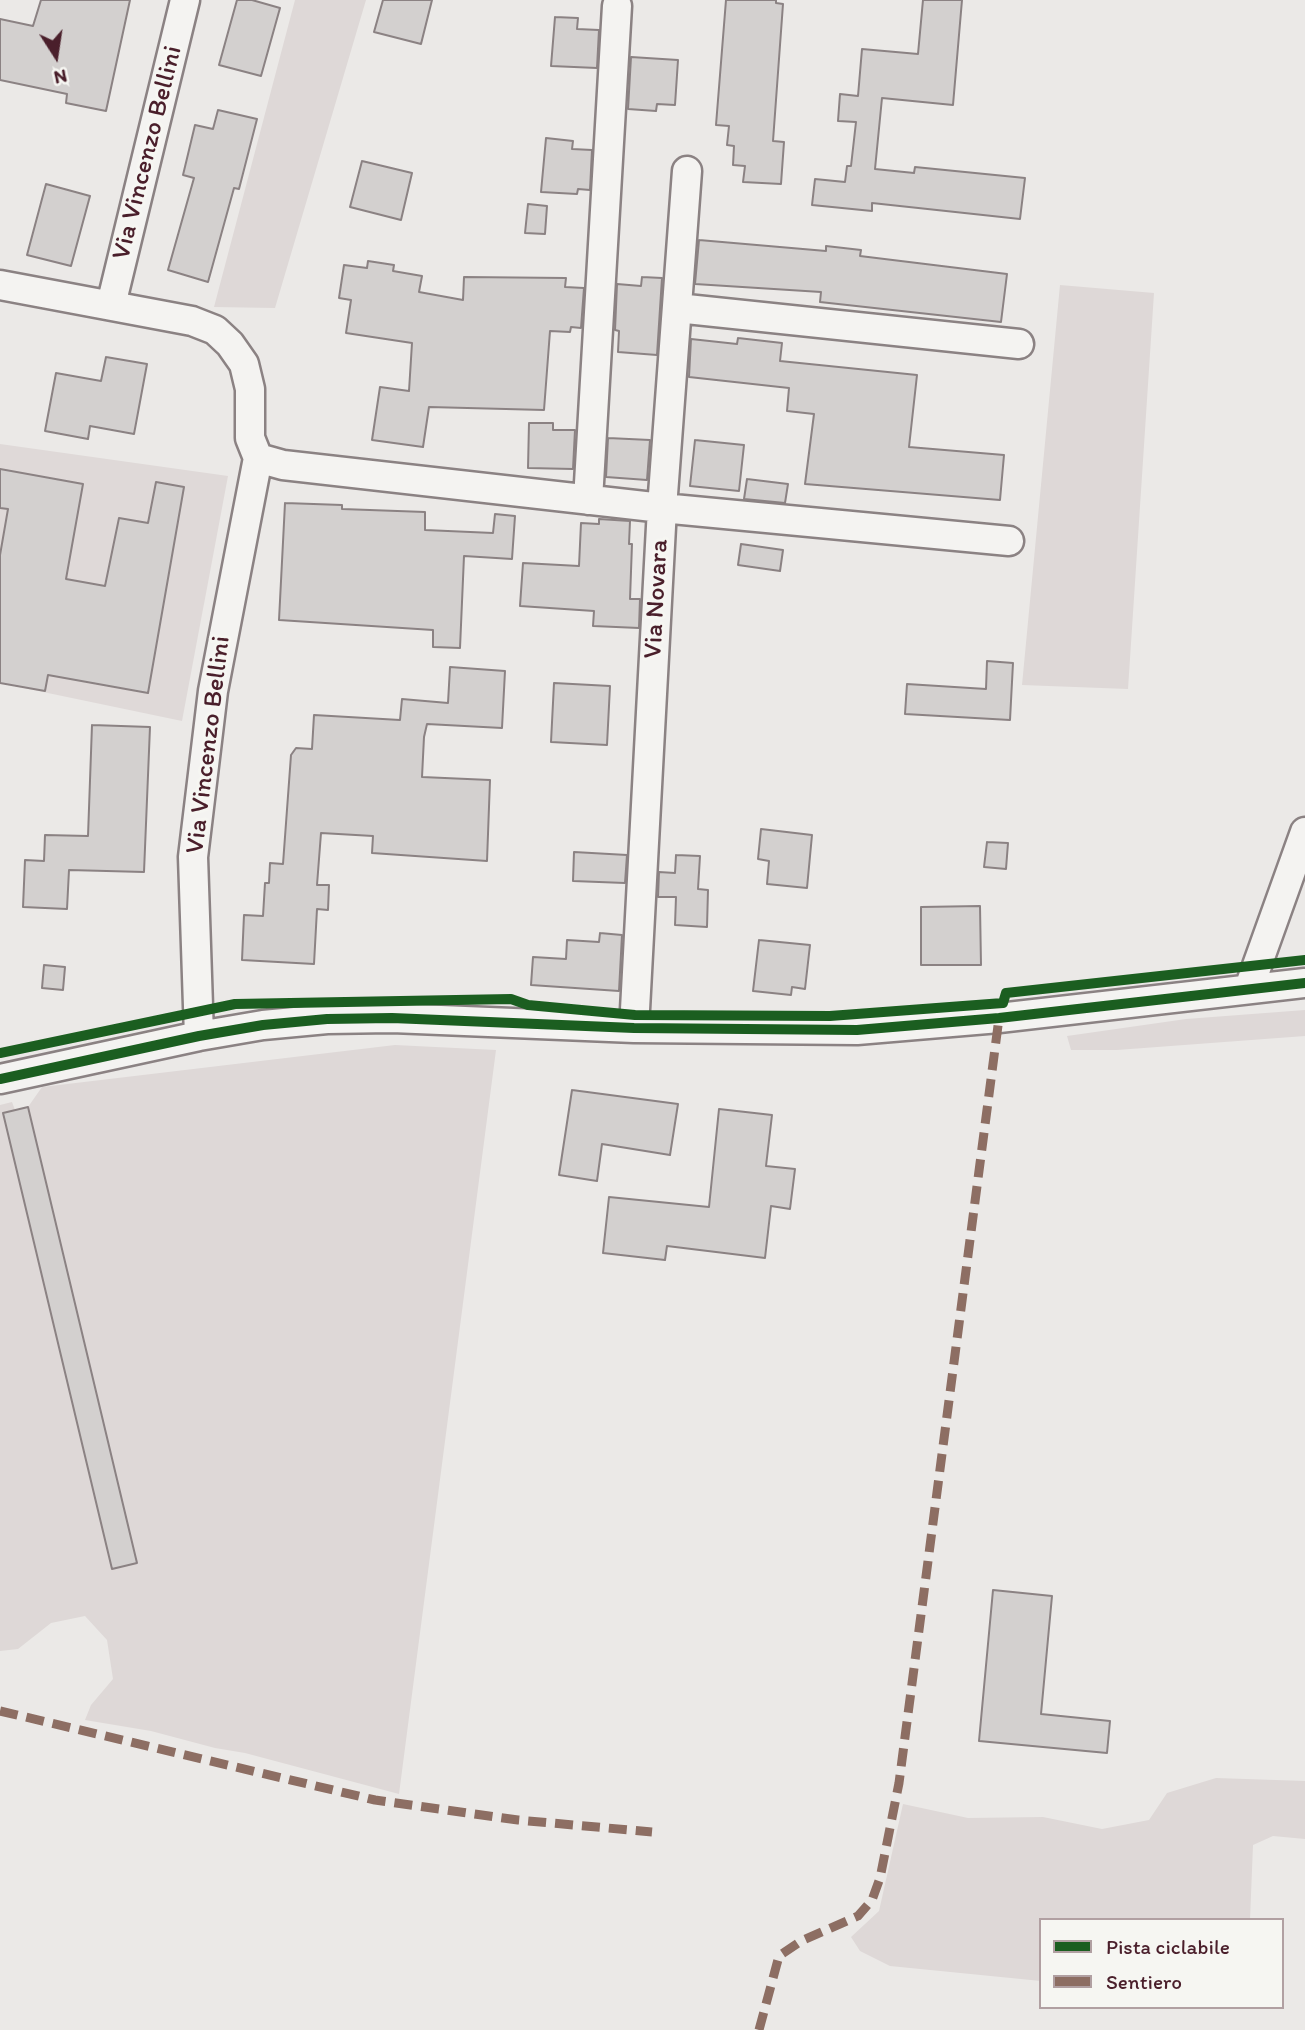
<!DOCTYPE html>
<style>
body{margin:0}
#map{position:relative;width:1305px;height:2030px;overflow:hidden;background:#ebe9e7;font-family:Itim,sans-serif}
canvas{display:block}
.legend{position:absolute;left:1039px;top:1918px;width:245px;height:91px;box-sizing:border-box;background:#f6f6f2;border:2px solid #b1a0a2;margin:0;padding:9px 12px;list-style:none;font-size:21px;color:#4a1f2b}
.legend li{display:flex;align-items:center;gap:14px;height:35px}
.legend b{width:35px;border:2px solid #b1a0a2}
.north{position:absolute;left:21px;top:21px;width:70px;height:70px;-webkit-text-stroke:5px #f6f6f2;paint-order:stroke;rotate:168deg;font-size:19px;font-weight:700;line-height:28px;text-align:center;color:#4a1f2b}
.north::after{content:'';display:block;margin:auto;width:24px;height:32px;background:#4a1f2b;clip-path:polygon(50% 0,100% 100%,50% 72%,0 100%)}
</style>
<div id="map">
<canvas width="1305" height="2030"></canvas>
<ul class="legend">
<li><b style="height:9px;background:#1b5e20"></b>Pista ciclabile</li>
<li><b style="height:9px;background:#8d6e63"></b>Sentiero</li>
</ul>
<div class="north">N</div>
</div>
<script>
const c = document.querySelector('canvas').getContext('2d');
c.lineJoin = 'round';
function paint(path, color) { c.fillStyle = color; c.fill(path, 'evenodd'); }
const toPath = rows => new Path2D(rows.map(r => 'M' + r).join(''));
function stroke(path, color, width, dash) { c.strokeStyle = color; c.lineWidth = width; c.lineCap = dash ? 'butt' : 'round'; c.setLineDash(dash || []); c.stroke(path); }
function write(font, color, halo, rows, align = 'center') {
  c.font = font + ' Itim,sans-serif'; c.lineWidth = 6; c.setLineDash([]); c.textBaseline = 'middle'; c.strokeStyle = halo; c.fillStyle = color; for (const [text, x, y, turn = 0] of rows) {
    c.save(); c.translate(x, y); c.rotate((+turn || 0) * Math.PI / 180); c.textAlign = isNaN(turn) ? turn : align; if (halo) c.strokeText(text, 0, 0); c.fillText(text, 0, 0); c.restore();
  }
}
paint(toPath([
 [0,444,228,476,182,721,0,683]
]), '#dfd9d8');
paint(toPath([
 [295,0,366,0,275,308,214,307],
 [1060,285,1154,293,1128,689,1022,685],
 [1305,1010,1305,1036,1117,1050,1071,1050,1067,1036,1186,1019],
 [395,1045,496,1050,399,1794,245,1753,215,1748,151,1731,85,1720,91,1705,113,1679,107,1640,85,1616,51,1623,18,1649,0,1651,0,1105,12,1102,15,1110,28,1107,42,1087],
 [1216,1778,1305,1781,1305,1839,1273,1836,1253,1845,1250,1920,1041,1920,1041,1981,890,1966,860,1951,851,1937,879,1911,903,1804,968,1818,1043,1817,1102,1829,1149,1820,1167,1793]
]), '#ded8d7');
const building = toPath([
 [41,0,130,0,106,111,66,103,67,94,0,80,0,19,33,26,41,0],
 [237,0,252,0,280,8,261,76,219,65,237,0],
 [383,0,432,0,421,44,374,32,383,0],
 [726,0,776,0,776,3,783,4,773,141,784,142,781,184,743,182,745,166,733,165,734,146,727,145,729,126,716,125,726,0],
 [923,0,962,0,953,105,882,98,875,169,914,173,915,167,1025,178,1020,219,872,203,872,211,812,205,815,179,845,182,847,166,851,166,856,122,838,121,840,94,858,96,862,49,918,54,923,0],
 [555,17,578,18,577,29,599,30,597,68,551,66,555,17],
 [631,57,678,60,675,105,657,104,656,111,628,109,631,57],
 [218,110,257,119,239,189,234,188,208,282,168,270,194,178,183,175,195,125,213,129,218,110],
 [546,138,573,141,572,149,592,150,590,190,578,189,577,194,541,192,546,138],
 [362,161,412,173,401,220,350,207,362,161],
 [46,184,90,196,71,266,27,255,46,184],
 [528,204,547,206,545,234,525,233,528,204],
 [699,240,826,251,826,246,861,250,860,256,1007,274,1001,322,820,302,821,292,695,284,699,240],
 [368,261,394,265,393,271,422,276,419,292,463,300,464,277,566,278,565,287,584,288,581,328,571,327,570,332,550,331,544,410,429,407,423,447,372,440,380,387,409,391,412,343,346,333,351,300,339,298,344,265,367,268,368,261],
 [642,277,662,278,657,355,618,352,619,331,615,330,617,284,641,286,642,277],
 [738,338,782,343,780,361,917,375,909,447,1004,455,1000,500,805,484,814,414,787,411,789,388,689,377,691,339,737,344,738,338],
 [106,357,147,364,134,434,90,426,88,439,45,431,56,373,101,381,106,357],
 [529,423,553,423,553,430,575,430,573,469,528,468,529,423],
 [608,438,650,440,647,480,606,477,608,438],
 [695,440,744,445,739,491,690,486,695,440],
 [0,469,83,484,66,579,105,586,119,518,148,523,156,482,184,487,148,693,48,675,45,691,0,683,0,555,8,509,0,508,0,469],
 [747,479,788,484,785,503,744,499,747,479],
 [285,503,342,505,342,509,425,512,425,530,493,533,495,514,515,516,512,559,464,556,460,648,433,647,433,630,279,620,285,503],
 [599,519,630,521,629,544,632,544,630,599,640,599,639,628,593,626,594,611,520,606,523,563,579,566,581,523,599,524,599,519],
 [741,544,783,550,780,571,738,565,741,544],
 [987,661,1013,663,1010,720,905,714,907,684,986,689,987,661],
 [450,667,505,671,502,728,427,724,424,737,422,777,490,780,487,861,372,853,373,836,321,833,317,885,329,885,328,910,317,909,314,964,242,960,244,915,263,916,265,883,269,883,270,863,283,864,291,755,296,748,312,749,314,715,400,720,402,699,448,703,450,667],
 [554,683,610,686,607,745,551,742,554,683],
 [92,725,150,727,144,872,69,870,67,909,23,907,25,860,44,861,45,835,88,836,92,725],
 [761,829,812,835,807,888,767,884,769,861,758,859,761,829],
 [987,842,1008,843,1006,869,984,867,987,842],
 [574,852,627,855,625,883,573,881,574,852],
 [676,855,700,856,698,889,708,890,707,927,675,925,676,897,658,897,659,872,675,873,676,855],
 [980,906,981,965,921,965,921,907,980,906],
 [600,933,622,935,619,991,531,985,533,957,566,959,567,940,599,942,600,933],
 [759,940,810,945,805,989,792,987,791,995,753,991,759,940],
 [44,965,65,967,63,990,42,988,44,965],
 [572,1090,678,1104,670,1155,602,1144,597,1181,559,1175,572,1090],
 [28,1107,137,1563,112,1569,3,1113,28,1107],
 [719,1109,772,1115,766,1166,795,1169,790,1209,771,1206,765,1258,667,1246,665,1260,603,1253,609,1197,709,1207,719,1109],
 [993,1590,1052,1596,1041,1714,1110,1721,1107,1753,979,1741,993,1590]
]);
paint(building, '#d3d0cf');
stroke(building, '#8b8283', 2);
const minor = toPath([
 [0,285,192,321,215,330,230,344,244,364,250,389,250,438,258,458,283,465,662,508,1009,541],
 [111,305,185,0],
 [677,308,1019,344],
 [588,500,617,6],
 [1249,988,1305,832],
 [634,1028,662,508,687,171],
 [199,1036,193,857,213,691,258,458],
 [0,1079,199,1036,263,1025,327,1019,392,1018,634,1028,857,1030,999,1018,1305,983]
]);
stroke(minor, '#8b8283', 33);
stroke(minor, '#f4f3f1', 28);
stroke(toPath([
 [0,1711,375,1800,518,1820,652,1832],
 [759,2030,779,1956,801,1941,858,1916,872,1900,880,1878,899,1783,999,1018]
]), '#8d6e63', 9, [18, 9]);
stroke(toPath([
 [0,1053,235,1004,511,999,528,1005,635,1015,830,1016,1003,1003,1006,993,1305,960],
 [0,1079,199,1036,263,1025,327,1019,392,1018,634,1028,857,1030,999,1018,1305,983]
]), '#1b5e20', 10);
write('26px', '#4a1f2b', '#f6f6f2', [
 ["Via Vincenzo Bellini",148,153,-76],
 ["Via Novara",657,599,-87],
 ["Via Vincenzo Bellini",209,745,-83]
]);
</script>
